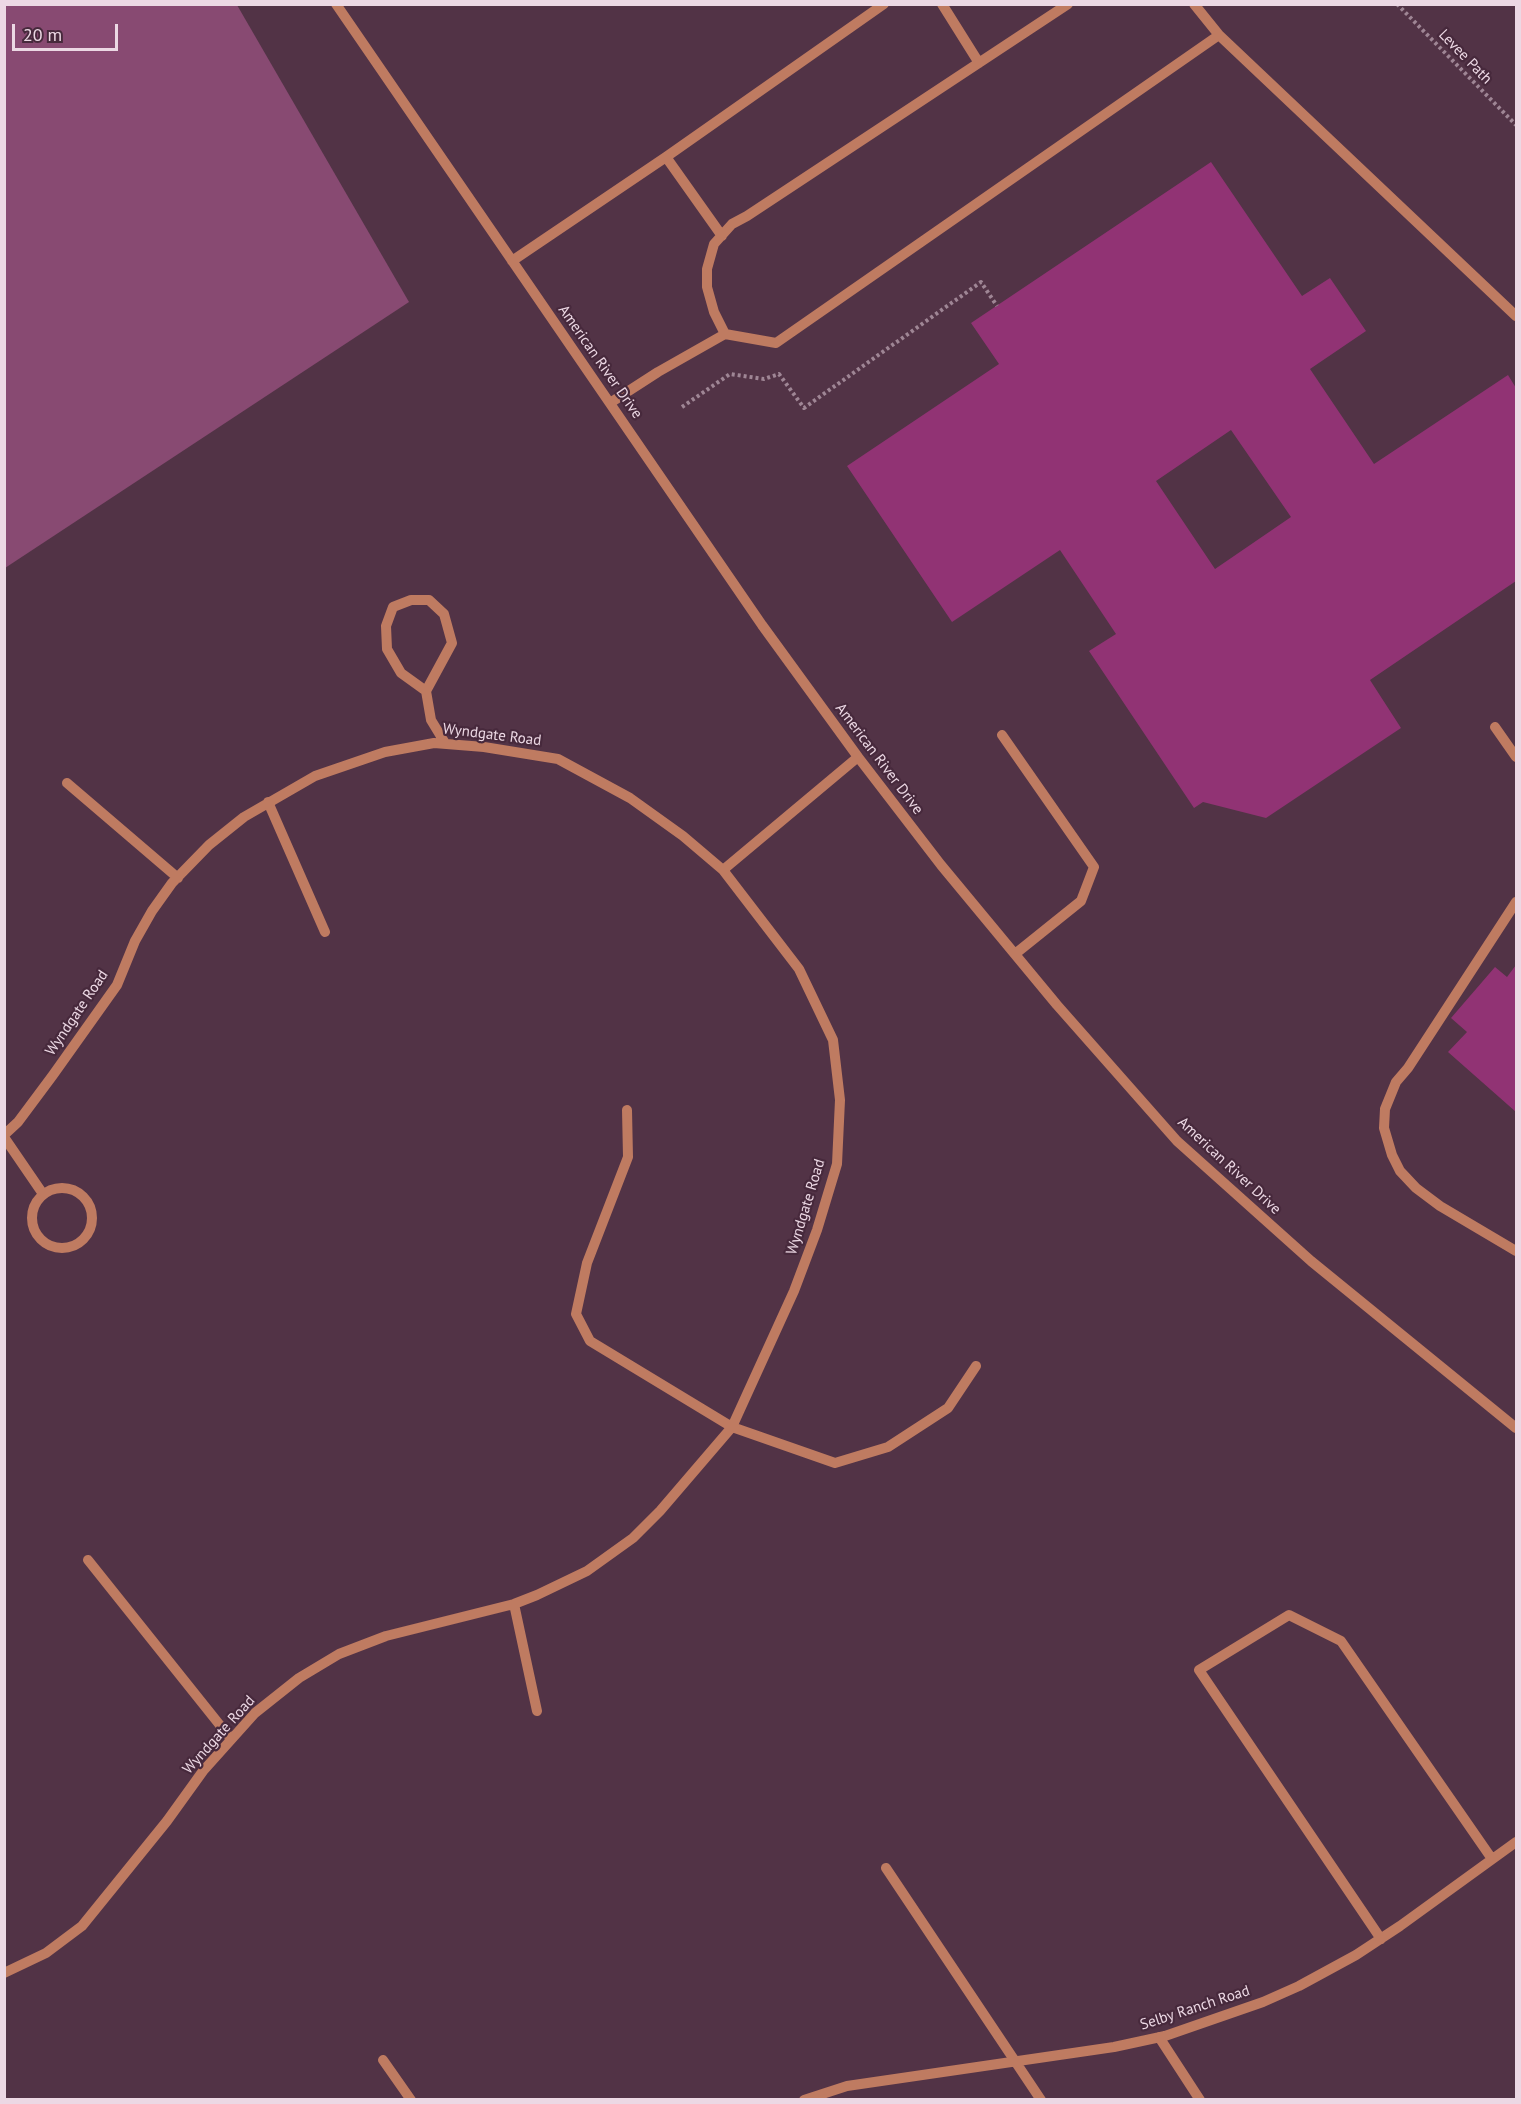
<!DOCTYPE html>
<style>
body{margin:0}
#map{position:relative;width:1521px;height:2104px;overflow:hidden;background:#523346;font-family:"PT Sans",sans-serif}
canvas{display:block}
.frame{position:absolute;inset:0;border:6px solid #ecd8e4;pointer-events:none}
.scale{position:absolute;left:12px;top:24px;width:106px;height:27px;box-sizing:border-box;border:3px solid #ecd8e4;border-top:0;padding-left:8px;font-size:18px;line-height:21px;white-space:nowrap;color:#ecd8e4;-webkit-text-stroke:4px #47293c;paint-order:stroke}
</style>
<div id="map">
<canvas width="1521" height="2104"></canvas>
<div class="frame"></div>
<div class="scale">20 m</div>
</div>
<script>
const c = document.querySelector('canvas').getContext('2d');
c.lineJoin = 'round';
function paint(path, color) { c.fillStyle = color; c.fill(path, 'evenodd'); }
const toPath = rows => new Path2D(rows.map(r => 'M' + r).join(''));
function stroke(path, color, width, dash) { c.strokeStyle = color; c.lineWidth = width; c.lineCap = dash ? 'butt' : 'round'; c.setLineDash(dash || []); c.stroke(path); }
function write(font, color, halo, rows, align = 'center') {
  c.font = font + ' "PT Sans",sans-serif'; c.lineWidth = 4.5; c.setLineDash([]); c.textBaseline = 'middle'; c.strokeStyle = halo; c.fillStyle = color; for (const [text, x, y, turn = 0] of rows) {
    c.save(); c.translate(x, y); c.rotate((+turn || 0) * Math.PI / 180); c.textAlign = isNaN(turn) ? turn : align; if (halo) c.strokeText(text, 0, 0); c.fillText(text, 0, 0); c.restore();
  }
}
paint(toPath([
 [5,4,237,5,409,302,5,568]
]), '#884a72');
paint(toPath([
 [1211,162,1302,296,1330,278,1366,331,1310,369,1374,464,1508,375,1516,388,1516,581,1370,680,1401,728,1266,818,1203,802,1194,808,1089,651,1116,634,1060,550,952,622,847,466,999,364,971,323],
 [1231,430,1291,517,1215,569,1156,481],
 [1516,965,1516,1112,1448,1052,1467,1032,1451,1018,1495,967,1507,977]
]), '#913374');
stroke(toPath([
 [1397,4,1516,125],
 [682,407,730,374,764,379,779,374,804,408,981,282,997,306]
]), '#9f8695', 4, [3, 3]);
stroke(toPath([
 [336,4,762,625,858,757,941,865,1057,1005,1177,1141,1311,1261,1516,1428],
 [942,4,979,63],
 [1194,4,1219,35,1516,316],
 [666,157,722,236],
 [512,261,666,157,884,4],
 [725,334,776,343,1219,35],
 [610,403,658,372,725,334,714,312,707,287,707,269,714,244,732,224,747,216,1068,4],
 [426,691,401,673,387,649,386,626,393,607,411,600,429,600,444,614,452,643,426,691,431,720,445,743],
 [1495,727,1516,757],
 [1002,735,1094,867,1081,901,1015,954],
 [67,783,178,878],
 [268,802,325,932],
 [723,870,858,757],
 [1516,902,1408,1068,1396,1082,1385,1109,1384,1128,1392,1155,1400,1171,1416,1188,1440,1206,1516,1251],
 [627,1110,628,1157,587,1263,576,1314,590,1341,732,1427,835,1463,888,1447,948,1408,976,1366],
 [4,1135,18,1122,53,1075,117,985,135,941,152,911,172,883,209,845,244,817,315,776,385,752,434,743,484,747,558,759,630,798,683,836,723,870,799,969,833,1040,840,1100,837,1164,817,1230,794,1291,732,1427,660,1511,633,1538,587,1571,537,1595,514,1604,386,1636,339,1654,299,1678,255,1713,203,1771,167,1821,82,1926,46,1953,4,1973],
 [4,1137,43,1194],
 '32 1218a30 30 0 1 1 60 0a30 30 0 1 1-60 0Z',
 [88,1560,231,1739],
 [514,1604,537,1711],
 [886,1868,1041,2100],
 [1381,1939,1199,1670,1289,1615,1341,1641,1492,1859],
 [1159,2037,1200,2100],
 [383,2060,411,2100],
 [804,2100,847,2086,1114,2047,1165,2036,1263,2002,1299,1986,1356,1955,1400,1926,1516,1842]
]), '#bf7b61', 10);
write('15px', '#ecd8e4', '#47293c', [
 ["Levee Path",1465,57,46],
 ["American River Drive",600,362,55],
 ["Wyndgate Road",492,735,7],
 ["American River Drive",879,759,53],
 ["Wyndgate Road",77,1013,-56],
 ["American River Drive",1229,1166,43],
 ["Wyndgate Road",806,1207,-73],
 ["Wyndgate Road",219,1735,-48],
 ["Selby Ranch Road",1195,2008,-18]
]);
</script>
